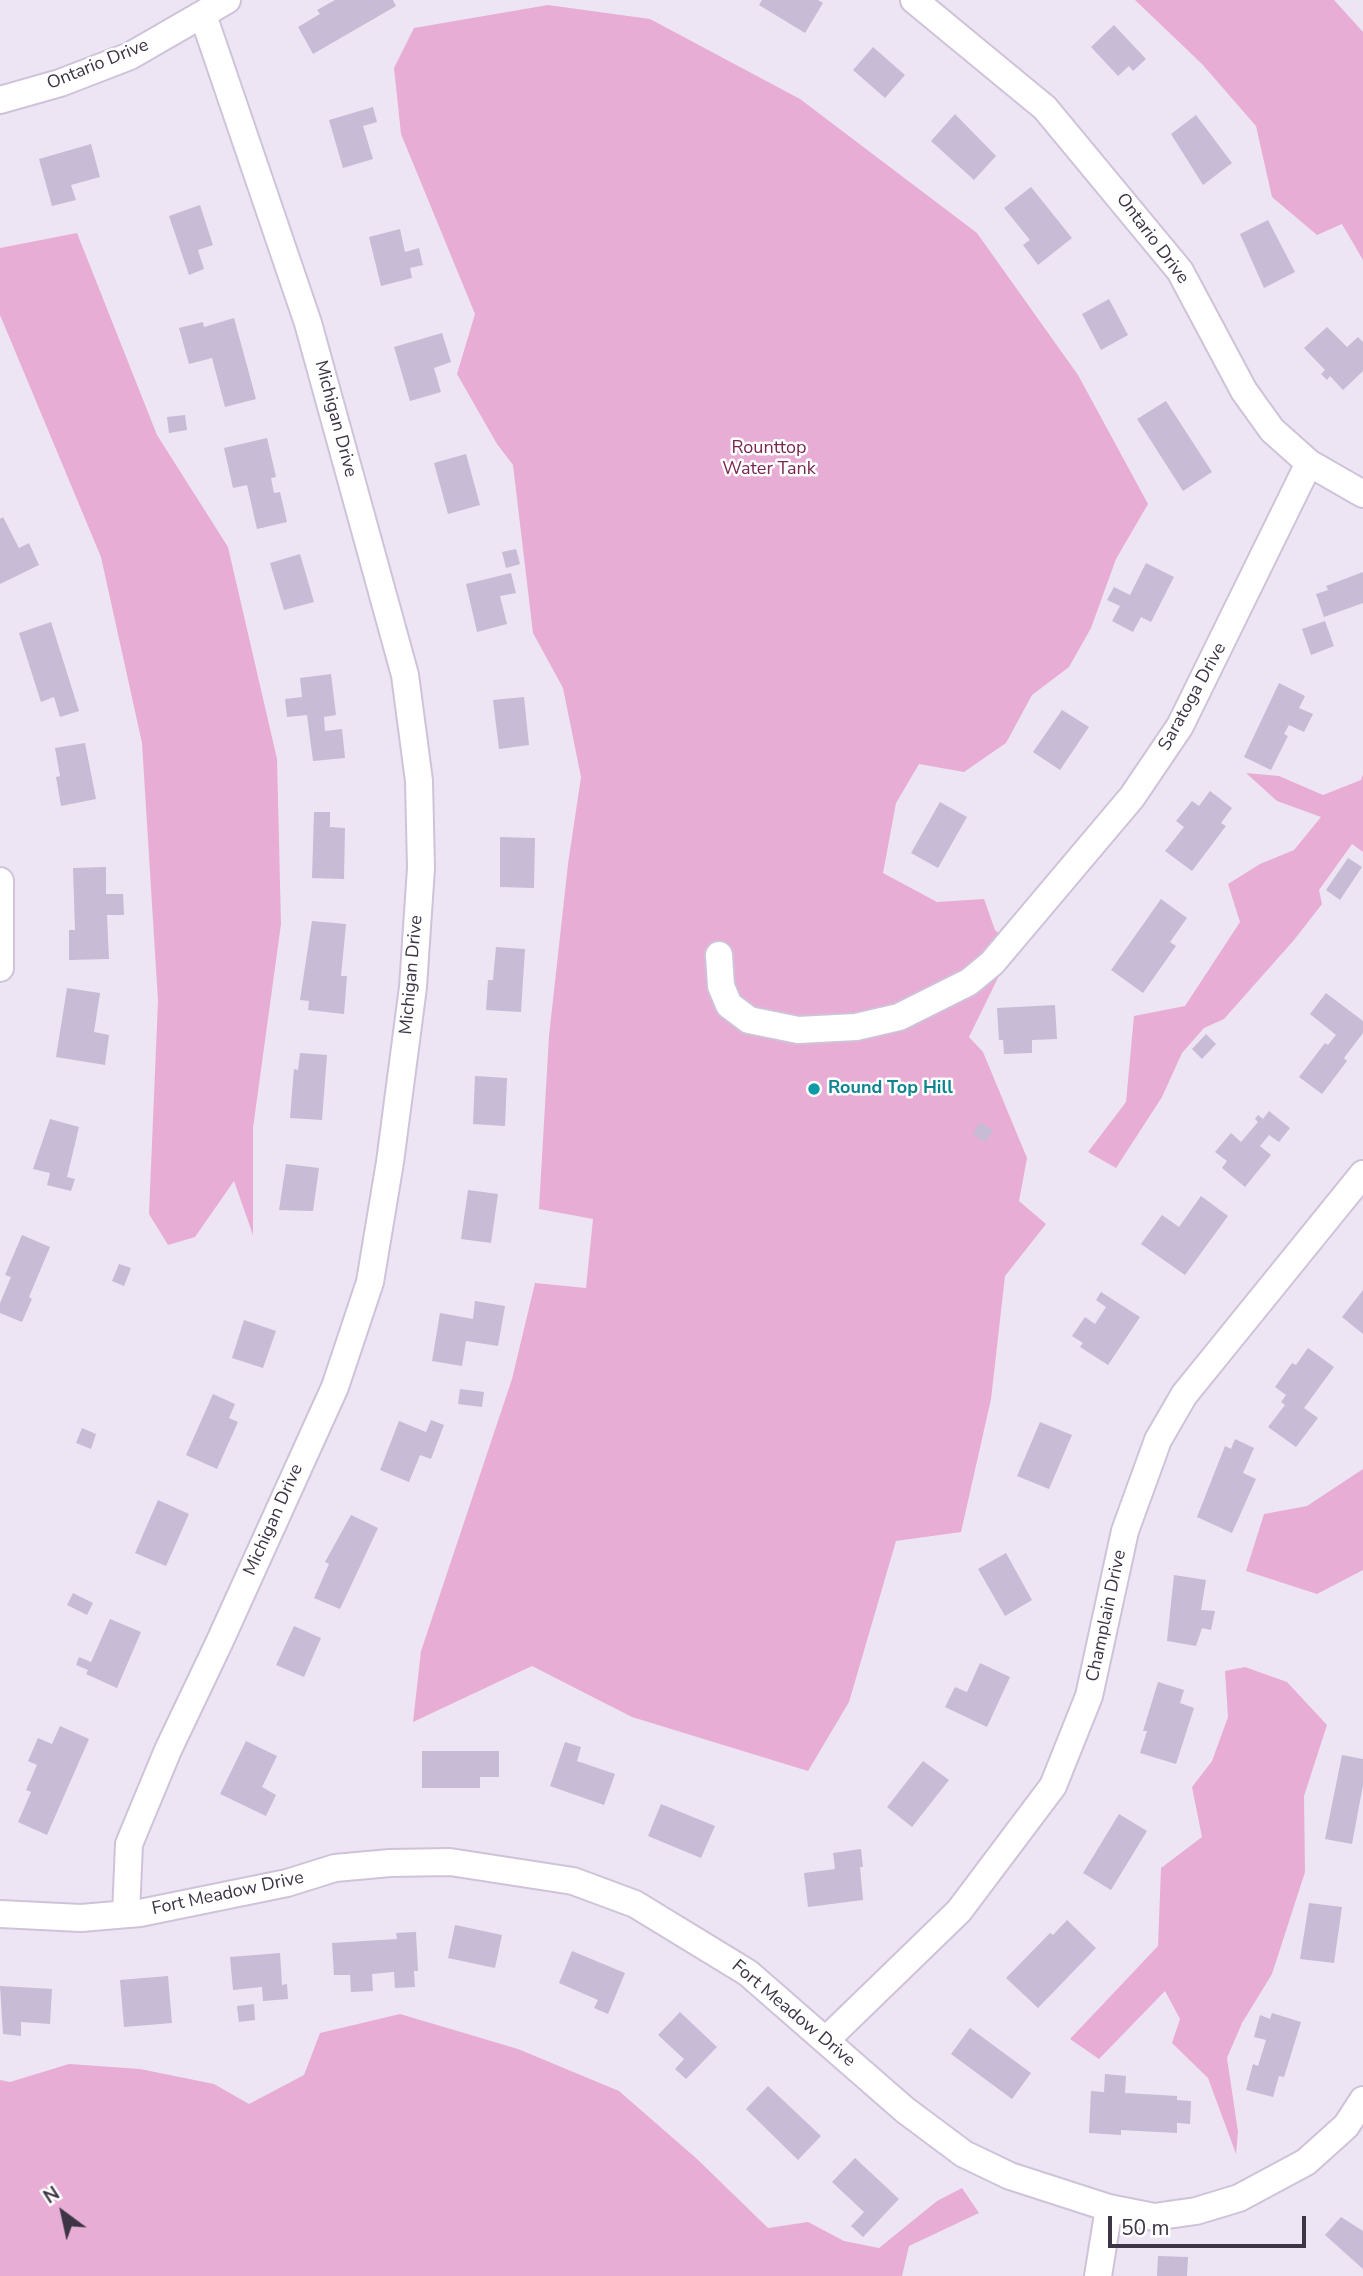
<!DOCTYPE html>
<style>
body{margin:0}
#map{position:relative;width:1363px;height:2276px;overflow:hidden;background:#ede5f3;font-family:"Nunito Sans",sans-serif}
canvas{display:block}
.north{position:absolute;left:28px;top:2178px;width:70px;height:70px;-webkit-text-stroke:5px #fff;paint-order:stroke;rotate:327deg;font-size:19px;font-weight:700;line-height:28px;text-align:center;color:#3d3545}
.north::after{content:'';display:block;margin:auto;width:24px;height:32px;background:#3d3545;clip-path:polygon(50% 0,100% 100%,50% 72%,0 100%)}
.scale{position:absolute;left:1108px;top:2216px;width:198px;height:32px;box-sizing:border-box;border:4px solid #3d3545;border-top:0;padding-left:9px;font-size:21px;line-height:24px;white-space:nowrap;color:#3d3545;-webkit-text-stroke:5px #fff;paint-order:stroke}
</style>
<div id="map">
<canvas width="1363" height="2276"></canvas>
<div class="north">N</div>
<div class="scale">50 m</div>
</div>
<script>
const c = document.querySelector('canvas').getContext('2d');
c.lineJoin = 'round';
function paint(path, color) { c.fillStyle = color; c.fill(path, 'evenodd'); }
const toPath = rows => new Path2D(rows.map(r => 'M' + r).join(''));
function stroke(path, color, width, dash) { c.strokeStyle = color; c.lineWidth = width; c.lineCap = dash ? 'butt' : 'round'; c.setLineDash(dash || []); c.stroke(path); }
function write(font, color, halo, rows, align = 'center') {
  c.font = font + ' "Nunito Sans",sans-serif'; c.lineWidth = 5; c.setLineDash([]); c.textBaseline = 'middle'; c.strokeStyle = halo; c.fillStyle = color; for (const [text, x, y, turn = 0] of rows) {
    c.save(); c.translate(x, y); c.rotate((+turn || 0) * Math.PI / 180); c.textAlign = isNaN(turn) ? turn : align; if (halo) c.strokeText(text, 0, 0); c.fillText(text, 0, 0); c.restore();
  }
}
paint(toPath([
 [1135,0,1334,0,1363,32,1363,260,1342,224,1317,235,1272,197,1256,126,1202,64],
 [548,5,650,19,800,99,977,233,1078,375,1148,504,1116,559,1091,628,1069,667,1032,695,1006,743,964,772,919,764,896,803,883,873,937,902,984,899,995,930,1014,945,969,1037,983,1052,1027,1158,1019,1201,1046,1224,1005,1276,991,1399,961,1532,896,1541,849,1702,808,1771,632,1717,532,1666,413,1722,421,1651,512,1379,535,1283,586,1288,593,1219,539,1209,549,1036,568,864,581,777,563,688,533,633,513,465,497,444,457,374,475,314,401,134,394,68,414,28],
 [77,233,157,435,228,547,277,759,281,924,253,1128,253,1235,234,1181,195,1237,168,1245,149,1214,158,1001,142,743,101,557,0,315,0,248],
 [1246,773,1279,776,1323,795,1361,780,1363,774,1363,852,1352,844,1319,890,1322,904,1294,940,1224,1019,1204,1028,1182,1053,1162,1097,1116,1168,1088,1152,1126,1102,1134,1016,1185,1006,1240,922,1228,884,1260,864,1294,850,1321,817,1277,801],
 [1363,1469,1363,1570,1317,1594,1246,1571,1264,1514,1307,1506],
 [1245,1667,1287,1682,1327,1725,1304,1796,1305,1872,1272,1974,1242,2023,1227,2058,1238,2132,1236,2154,1208,2078,1172,2043,1180,2019,1165,1991,1099,2059,1070,2039,1158,1946,1161,1868,1202,1837,1192,1787,1212,1761,1228,1717,1225,1671],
 [400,2014,518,2049,619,2091,697,2159,768,2228,808,2222,844,2241,879,2248,937,2201,962,2188,979,2213,909,2246,902,2276,0,2276,0,2080,10,2082,69,2064,140,2069,214,2084,249,2104,304,2075,320,2033]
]), '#e8add4');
paint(toPath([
 [335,0,393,0,396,6,313,54,298,27,320,14,317,10],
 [762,0,818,0,823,3,805,33,759,5],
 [1114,25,1146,59,1133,71,1129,66,1118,76,1091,47],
 [873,47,905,75,885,98,853,70],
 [373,107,377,122,363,126,373,159,343,168,329,120],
 [955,114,996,156,974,180,931,141],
 [1196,115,1232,163,1203,185,1171,134],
 [91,144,100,177,71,185,76,200,52,206,39,159],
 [1031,187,1072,238,1038,265,1023,245,1030,240,1004,208],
 [200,205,213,245,198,250,204,269,189,275,169,216],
 [1268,220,1295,272,1264,288,1240,234],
 [400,229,405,252,419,248,423,265,410,268,412,278,381,286,369,237],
 [1109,299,1128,335,1101,350,1082,314],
 [234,318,256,399,225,407,212,358,189,364,179,328,203,322,204,327],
 [1327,327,1347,347,1358,337,1363,342,1363,371,1343,390,1330,376,1327,380,1321,374,1325,370,1304,348],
 [442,333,451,362,434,368,441,392,410,401,394,347],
 [1166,401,1212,472,1183,491,1137,419],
 [185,415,187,430,169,433,167,417],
 [267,438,276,477,271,478,274,493,280,492,287,522,257,529,247,485,233,488,224,448],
 [466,454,480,505,448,514,434,463],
 [3,517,19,548,29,543,39,565,0,584,0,519],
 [516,549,520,564,506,568,502,552],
 [300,554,314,602,284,610,270,563],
 [1146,563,1174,577,1151,622,1141,617,1133,632,1112,621,1120,606,1107,600,1114,587,1130,595],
 [1363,572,1363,603,1324,617,1316,594,1328,590,1326,586],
 [511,573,516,593,500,596,507,624,477,632,466,584],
 [1325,621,1334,646,1311,655,1302,629],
 [51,622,79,711,60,717,54,697,41,702,19,633],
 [331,674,336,715,324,717,325,731,342,729,345,758,313,761,307,715,287,717,285,699,302,697,300,678],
 [1279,683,1305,696,1299,708,1313,714,1304,732,1289,725,1284,734,1288,736,1271,770,1244,757],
 [524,697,529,745,499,749,493,700],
 [1062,710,1089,727,1060,770,1033,752],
 [85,743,96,799,61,806,56,777,60,776,55,748],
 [1210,791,1232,808,1221,823,1226,826,1192,871,1165,851,1184,827,1176,821,1192,801,1199,806],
 [940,802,967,817,938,868,911,853],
 [314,812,330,812,330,827,345,828,344,879,312,878],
 [500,837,535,838,534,888,500,887],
 [1348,858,1362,867,1340,900,1326,890],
 [106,867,106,894,123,894,124,915,107,915,109,959,69,960,69,930,75,930,73,868],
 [1161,899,1187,918,1170,942,1176,946,1143,993,1111,970],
 [312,921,346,924,341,976,347,976,344,1014,308,1010,309,1001,300,1000],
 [496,947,525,949,521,1012,486,1010,488,980,493,980],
 [67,988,100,993,94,1032,109,1035,105,1065,56,1057],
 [1326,993,1363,1021,1363,1033,1344,1058,1347,1061,1322,1094,1299,1077,1325,1043,1328,1045,1336,1035,1310,1014],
 [1055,1005,1057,1039,1032,1040,1032,1053,1004,1054,1003,1040,999,1040,997,1008],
 [1206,1034,1216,1044,1202,1059,1192,1049],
 [300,1053,327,1055,322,1120,290,1118,294,1069,298,1070],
 [475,1076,507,1078,505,1126,473,1124],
 [1269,1111,1290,1128,1279,1142,1269,1135,1260,1146,1271,1155,1245,1187,1222,1168,1227,1161,1215,1152,1231,1133,1241,1142,1258,1122,1255,1119,1258,1115,1263,1119],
 [50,1119,79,1127,67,1177,75,1179,71,1191,47,1185,50,1173,33,1169],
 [980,1122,993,1130,986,1142,973,1135],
 [286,1164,319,1168,313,1211,279,1210],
 [468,1190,498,1194,491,1243,461,1239],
 [1201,1196,1228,1216,1185,1275,1141,1244,1162,1215,1179,1227],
 [22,1235,50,1247,29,1297,32,1299,22,1322,0,1313,0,1303,11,1277,5,1275],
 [119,1264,131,1268,124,1286,112,1281],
 [1363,1290,1363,1334,1342,1317],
 [1101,1292,1140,1317,1108,1365,1080,1347,1083,1343,1072,1336,1085,1317,1095,1324,1106,1307,1096,1300],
 [475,1301,505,1306,498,1346,466,1341,462,1366,432,1361,440,1313,473,1319],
 [244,1320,276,1331,263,1368,232,1358],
 [1308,1348,1334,1367,1304,1408,1318,1418,1296,1447,1268,1427,1285,1405,1281,1402,1286,1395,1275,1387,1292,1363,1296,1365],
 [460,1389,484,1392,482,1407,458,1404],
 [213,1394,235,1404,229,1418,238,1422,217,1469,186,1455],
 [431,1420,444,1425,431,1459,420,1455,409,1482,380,1470,399,1421,426,1432],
 [1040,1422,1072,1435,1049,1489,1017,1476],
 [82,1428,96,1434,91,1449,76,1443],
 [1235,1439,1254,1448,1243,1473,1256,1479,1232,1533,1197,1517,1225,1446,1231,1449],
 [158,1500,189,1514,166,1566,135,1553],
 [351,1515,378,1528,340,1609,314,1598,329,1564,325,1562],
 [1006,1553,1032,1600,1005,1616,978,1569],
 [1174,1575,1206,1580,1201,1610,1215,1611,1211,1630,1202,1628,1196,1646,1167,1641],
 [73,1593,93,1603,87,1615,67,1605],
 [110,1619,141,1632,117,1688,86,1674,88,1670,76,1665,79,1657,91,1662],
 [294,1626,321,1638,304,1677,276,1665],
 [980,1663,1010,1677,987,1727,945,1707,955,1687,967,1692],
 [1158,1682,1184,1690,1180,1703,1194,1708,1176,1764,1140,1753,1147,1731,1143,1731],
 [60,1726,89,1739,47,1835,18,1822,31,1792,26,1790,37,1765,28,1761,38,1738,52,1744],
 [246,1741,277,1756,262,1787,276,1795,266,1816,220,1794],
 [565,1742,581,1747,577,1761,615,1774,604,1805,550,1786],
 [422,1751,499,1751,499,1777,480,1777,480,1788,422,1788],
 [1342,1755,1363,1759,1363,1785,1352,1844,1325,1839],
 [923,1761,949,1780,912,1827,887,1807],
 [661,1804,715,1826,701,1858,648,1836],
 [1119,1814,1147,1831,1111,1890,1083,1873],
 [861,1849,863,1867,860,1867,863,1900,808,1907,804,1873,835,1869,833,1853],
 [1309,1903,1342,1907,1334,1963,1300,1959],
 [1067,1920,1096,1948,1038,2008,1006,1978,1050,1933,1053,1935],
 [455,1925,502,1935,495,1968,448,1958],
 [416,1932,418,1971,414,1971,415,1987,395,1988,394,1972,372,1974,373,1991,351,1992,350,1975,334,1975,332,1943,397,1939,396,1933],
 [572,1951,625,1973,608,2014,594,2008,598,2000,559,1983],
 [280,1953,282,1985,287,1984,288,1999,263,2001,262,1987,233,1990,230,1957],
 [168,1976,172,2023,124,2027,120,1980],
 [0,1986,52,1989,50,2024,21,2022,21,2036,3,2034],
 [254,2004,255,2020,239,2022,237,2006],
 [680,2012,717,2047,686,2079,675,2069,684,2059,658,2035],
 [1272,2013,1301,2022,1284,2077,1279,2076,1273,2097,1246,2090,1253,2064,1258,2066,1266,2040,1254,2037,1260,2015,1270,2019],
 [970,2028,1031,2073,1012,2099,951,2054],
 [1105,2074,1126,2076,1125,2093,1177,2096,1177,2100,1191,2101,1190,2124,1177,2123,1177,2133,1121,2130,1121,2135,1089,2133,1091,2091,1104,2092],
 [768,2086,821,2136,798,2160,746,2109],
 [855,2158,899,2199,863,2237,851,2226,864,2212,832,2182],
 [1341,2217,1363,2231,1363,2269,1325,2235],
 [1158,2256,1188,2257,1187,2276,1157,2276]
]), '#c7bbd5');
const minor = toPath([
 [914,0,1045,108,1180,271,1244,391,1272,430,1309,463,1363,494],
 [0,100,60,83,130,56,227,0],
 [0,881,0,968],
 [719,955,721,986,729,1005,749,1020,798,1030,856,1027,899,1017,969,982,992,963,1132,797,1180,726,1309,463],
 [0,1914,81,1918,140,1913,287,1883,335,1868,390,1863,450,1862,573,1881,635,1904,748,1973,905,2110,964,2154,1010,2176,1109,2208,1154,2217,1196,2211,1239,2198,1306,2162,1346,2126,1363,2100],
 [126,1914,129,1844,168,1750,219,1643,335,1387,370,1282,390,1162,413,987,421,868,419,781,405,675,308,323,203,15],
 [827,2039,959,1911,1053,1786,1089,1696,1125,1531,1158,1440,1184,1395,1363,1174],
 [1098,2276,1109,2208]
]);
stroke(minor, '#cfc2d9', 30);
stroke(minor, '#fff', 26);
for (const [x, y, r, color] of [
 [814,1089,7,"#0f9aa8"]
]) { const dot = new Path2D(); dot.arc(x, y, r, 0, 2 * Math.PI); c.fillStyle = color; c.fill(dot); stroke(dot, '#fff', 2.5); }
write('18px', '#3d3545', '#fff', [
 ["Ontario Drive",98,65,-22],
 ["Ontario Drive",1152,239,53],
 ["Michigan Drive",335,419,75],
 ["Saratoga Drive",1193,697,-61],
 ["Michigan Drive",412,975,-85],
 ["Michigan Drive",274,1520,-66],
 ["Champlain Drive",1107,1616,-78],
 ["Fort Meadow Drive",228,1894,-12],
 ["Fort Meadow Drive",793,2014,40]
]);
write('18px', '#78274f', '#fff', [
 ["Rounttop",769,449],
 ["Water Tank",769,470]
]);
write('bold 18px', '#0d838f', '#fff', [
 ["Round Top Hill",828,1089]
], 'left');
</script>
